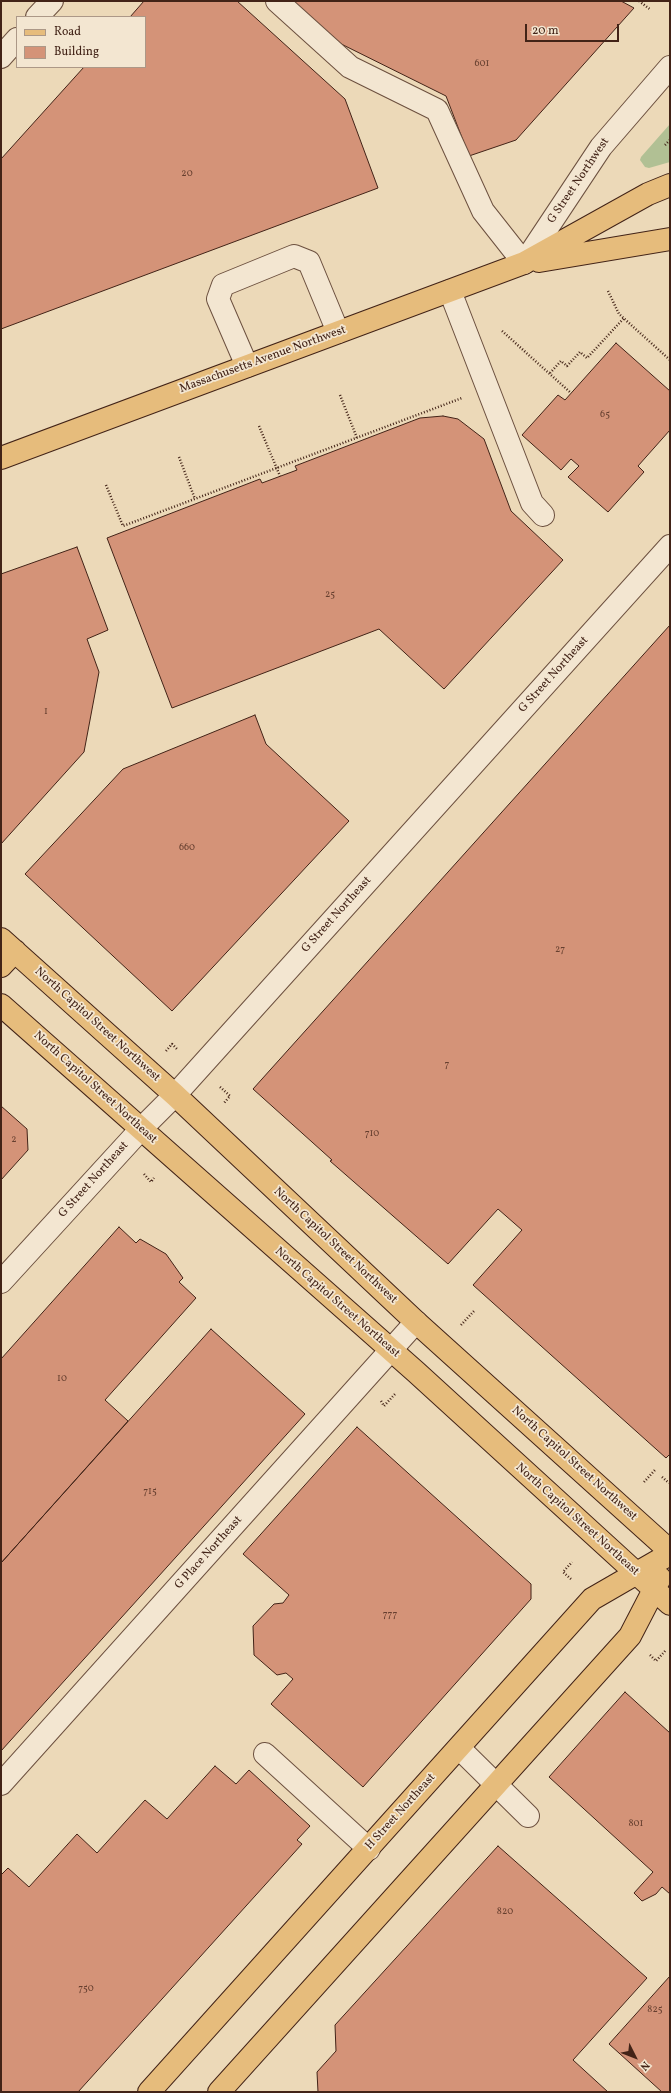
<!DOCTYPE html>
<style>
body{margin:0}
#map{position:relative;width:671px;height:2093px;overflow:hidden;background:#ecd9b8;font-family:Vollkorn,serif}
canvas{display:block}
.frame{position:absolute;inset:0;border:2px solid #422317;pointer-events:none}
.legend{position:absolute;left:16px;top:16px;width:130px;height:52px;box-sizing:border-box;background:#f3e6d1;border:1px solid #ac9887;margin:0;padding:5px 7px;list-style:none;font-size:12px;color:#422317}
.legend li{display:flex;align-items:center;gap:8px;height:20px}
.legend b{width:20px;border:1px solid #ac9887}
.north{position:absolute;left:615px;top:2037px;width:40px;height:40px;-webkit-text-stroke:3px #f3e6d1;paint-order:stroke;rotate:132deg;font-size:11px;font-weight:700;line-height:16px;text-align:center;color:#422317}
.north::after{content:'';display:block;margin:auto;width:14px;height:18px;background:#422317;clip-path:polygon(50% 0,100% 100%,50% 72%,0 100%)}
.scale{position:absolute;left:525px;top:24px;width:94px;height:18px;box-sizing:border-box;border:2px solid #422317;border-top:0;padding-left:5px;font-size:12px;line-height:14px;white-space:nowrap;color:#422317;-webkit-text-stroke:3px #f3e6d1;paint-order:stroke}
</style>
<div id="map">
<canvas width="671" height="2093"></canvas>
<div class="frame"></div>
<ul class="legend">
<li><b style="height:5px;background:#e6bc7c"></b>Road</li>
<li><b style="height:11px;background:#d49378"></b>Building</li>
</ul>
<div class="north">N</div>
<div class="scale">20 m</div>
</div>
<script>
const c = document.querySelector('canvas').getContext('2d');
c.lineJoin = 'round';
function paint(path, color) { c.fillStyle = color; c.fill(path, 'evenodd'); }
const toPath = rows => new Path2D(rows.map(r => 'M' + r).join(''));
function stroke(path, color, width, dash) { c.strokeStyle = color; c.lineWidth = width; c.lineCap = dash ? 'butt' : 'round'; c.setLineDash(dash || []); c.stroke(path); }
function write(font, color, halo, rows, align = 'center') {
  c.font = font + ' Vollkorn,serif'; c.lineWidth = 3.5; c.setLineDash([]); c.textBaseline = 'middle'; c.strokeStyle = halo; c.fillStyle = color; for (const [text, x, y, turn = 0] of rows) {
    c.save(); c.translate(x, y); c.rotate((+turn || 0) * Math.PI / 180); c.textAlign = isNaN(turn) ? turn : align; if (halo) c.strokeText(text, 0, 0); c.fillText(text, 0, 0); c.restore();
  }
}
paint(toPath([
 [670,124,670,162,649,168,645,167,640,160,641,157]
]), '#b1c094');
const building = toPath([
 [144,1,237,1,345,99,378,188,1,329,1,159,84,67,145,67,145,17,130,17,144,1],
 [282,1,621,1,634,8,516,140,469,156,446,96,315,31,282,1],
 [616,343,670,391,670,430,638,466,644,472,608,512,568,477,579,466,571,459,561,470,522,435,558,395,565,400,616,343],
 [443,416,458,419,484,439,511,511,563,560,444,689,379,629,172,708,107,538,260,479,262,483,297,470,295,466,420,418,443,416],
 [77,547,108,630,87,639,99,672,84,752,1,844,1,574,77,547],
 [670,625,670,1454,666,1458,473,1285,522,1230,498,1209,448,1264,330,1161,332,1160,253,1089,670,625],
 [255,715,266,744,349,821,172,1011,25,874,123,769,255,715],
 [1,1106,27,1129,28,1150,1,1180,1,1106],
 [119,1227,136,1243,140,1239,166,1254,183,1278,179,1282,196,1298,105,1400,128,1421,1,1563,1,1359,119,1227],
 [211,1329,305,1414,1,1751,1,1563,211,1329],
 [357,1427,531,1584,531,1599,363,1787,271,1704,293,1679,286,1673,277,1675,254,1655,253,1626,274,1604,283,1603,289,1595,243,1554,357,1427],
 [625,1692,670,1733,670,1894,662,1887,656,1894,642,1901,634,1893,653,1872,549,1777,625,1692],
 [215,1766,236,1784,249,1770,310,1826,297,1840,302,1844,78,2092,1,2092,1,1875,8,1868,29,1887,77,1834,97,1853,145,1800,167,1819,215,1766],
 [498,1846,647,1978,573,2060,608,2092,318,2092,317,2072,336,2051,335,2025,498,1846],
 [670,1976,670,2092,662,2092,609,2044,670,1976]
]);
paint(building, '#d49378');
stroke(building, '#422317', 1);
const minor = toPath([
 [277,1,350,67,437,110,483,211,524,263,601,147,670,67],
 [37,17,52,1],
 [1,57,17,39],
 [450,291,532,503,543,515],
 [247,366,218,299,223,285,294,256,309,262,338,332],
 [1,1282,141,1129,175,1095,670,546],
 [459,1748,528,1816],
 [265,1754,369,1849],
 [1,1784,416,1322]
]);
const major = toPath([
 [539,261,670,239],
 [1,458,524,263,648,194,670,185],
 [1,939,175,1095,416,1322,670,1551],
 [1,966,15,951],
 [1,1005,416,1372,670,1604],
 [149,2092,592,1599,670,1554],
 [219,2092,630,1636,660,1578]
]);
stroke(minor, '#6c503f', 24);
stroke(major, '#422317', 24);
stroke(toPath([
 [639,1,651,10],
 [665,145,670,140],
 [608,291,619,314,670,360],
 [502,331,571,393],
 [550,373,561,361,567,366,580,352,587,358,624,318],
 [340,395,357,438],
 [259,426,280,476],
 [179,457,195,499],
 [106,485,123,526,462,398],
 [166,1051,172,1044,178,1050],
 [220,1087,230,1096,224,1103],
 [144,1174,151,1182,154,1178],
 [461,1325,474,1311],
 [381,1401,384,1406,395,1394],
 [662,1477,669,1483],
 [644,1482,655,1470],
 [571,1579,563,1572,572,1562],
 [650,1655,656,1661,666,1650]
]), '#422317', 2.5, [1, 2]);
stroke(minor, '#f3e6d1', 22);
stroke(major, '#e6bc7c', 22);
write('10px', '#663f2f', null, [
 ["601",482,64],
 ["20",187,174],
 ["65",605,415],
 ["25",330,595],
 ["1",46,712],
 ["660",187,848],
 ["27",560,950],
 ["7",447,1065],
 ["710",372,1134],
 ["2",14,1140],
 ["10",62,1379],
 ["715",150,1492],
 ["777",390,1615],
 ["801",636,1824],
 ["820",505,1912],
 ["750",86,1989],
 ["825",655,2010]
]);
write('12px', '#422317', '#f3e6d1', [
 ["G Street Northwest",579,181,-56],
 ["Massachusetts Avenue Northwest",263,360,-20],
 ["G Street Northeast",554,675,-48],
 ["G Street Northeast",337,915,-48],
 ["North Capitol Street Northwest",97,1025,42],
 ["North Capitol Street Northeast",95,1088,42],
 ["G Street Northeast",94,1180,-48],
 ["North Capitol Street Northwest",335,1246,43],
 ["North Capitol Street Northeast",337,1303,41],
 ["North Capitol Street Northwest",574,1464,42],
 ["North Capitol Street Northeast",577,1520,42],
 ["G Place Northeast",209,1553,-48],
 ["H Street Northeast",401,1812,-48]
]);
</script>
